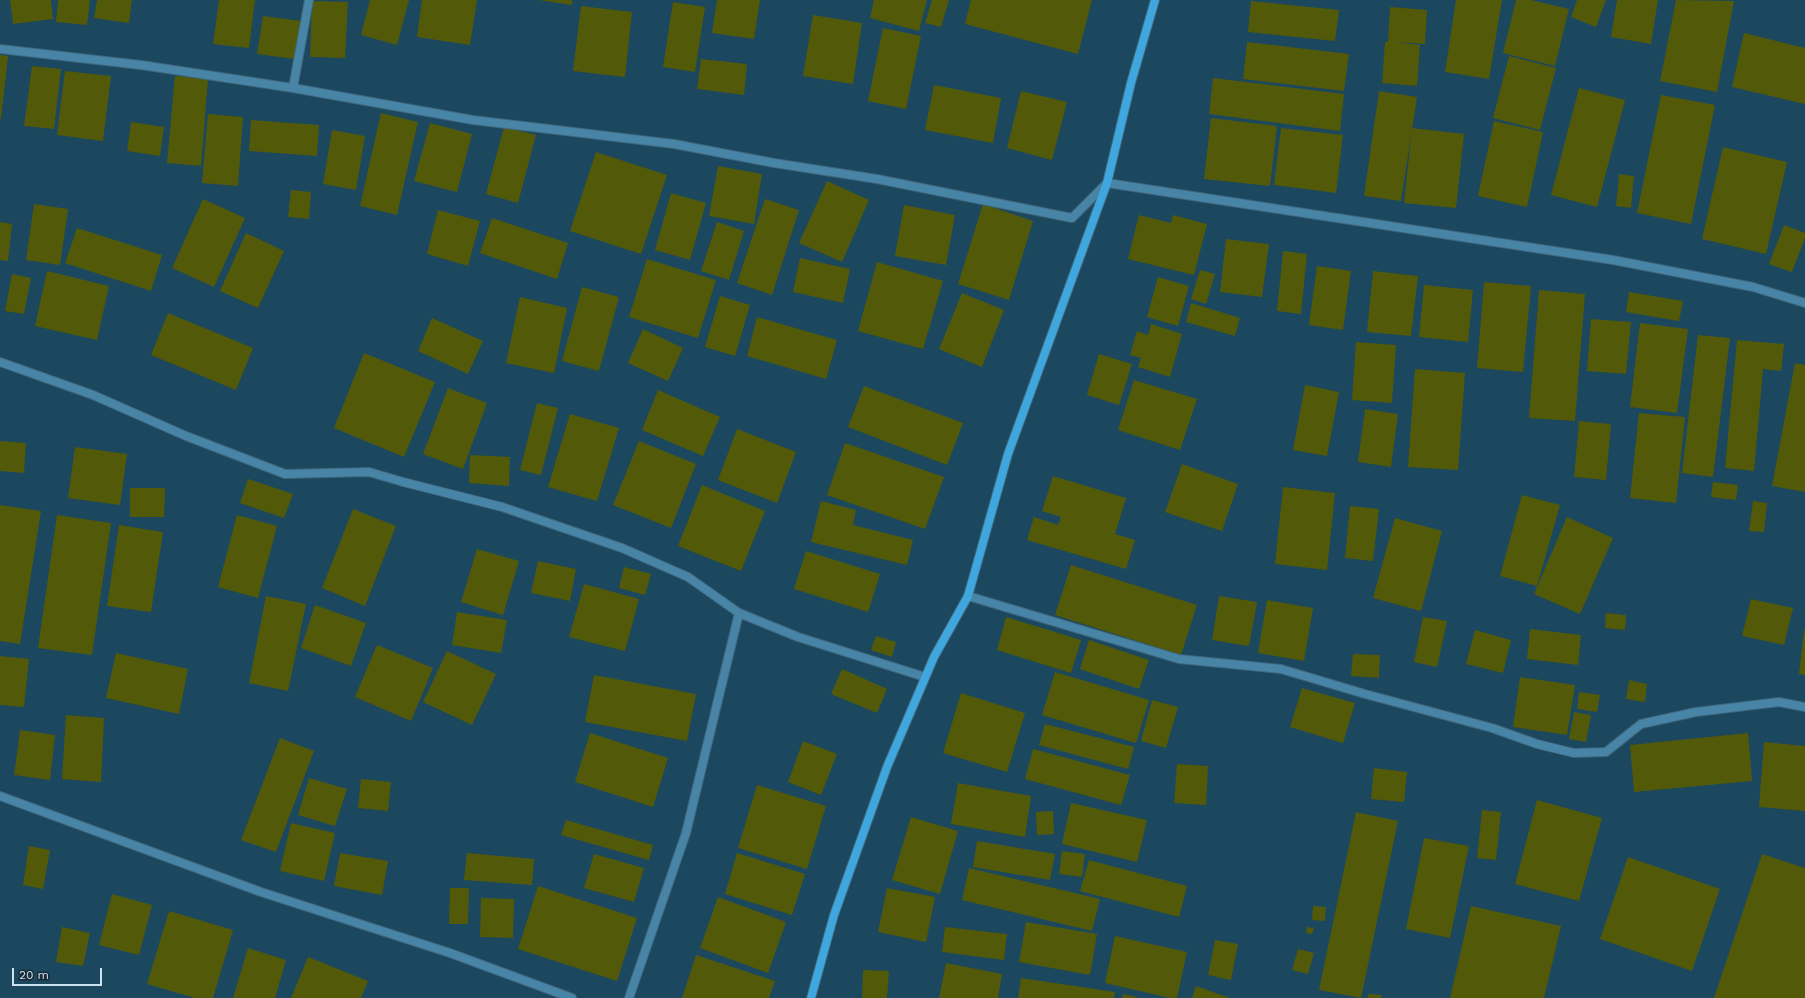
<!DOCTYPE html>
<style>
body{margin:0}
#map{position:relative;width:1805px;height:998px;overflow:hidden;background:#1b475f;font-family:"Work Sans",sans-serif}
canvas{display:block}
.scale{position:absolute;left:12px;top:968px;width:90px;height:18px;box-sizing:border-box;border:2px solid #cae1ef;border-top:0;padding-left:5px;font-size:12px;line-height:14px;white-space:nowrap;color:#cae1ef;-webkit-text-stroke:3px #192b36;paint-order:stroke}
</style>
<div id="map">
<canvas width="1805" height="998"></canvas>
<div class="scale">20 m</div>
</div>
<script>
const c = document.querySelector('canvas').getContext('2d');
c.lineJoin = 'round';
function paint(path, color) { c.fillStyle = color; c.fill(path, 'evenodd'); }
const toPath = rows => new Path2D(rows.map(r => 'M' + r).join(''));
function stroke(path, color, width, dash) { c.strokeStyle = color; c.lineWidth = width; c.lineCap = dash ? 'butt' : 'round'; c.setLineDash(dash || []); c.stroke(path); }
paint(toPath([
 [10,0,51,0,53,19,13,24],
 [58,0,90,0,87,25,56,22],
 [97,0,132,0,129,23,94,18],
 [219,0,255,0,249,48,213,44],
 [370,0,409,0,397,45,361,35],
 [422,0,477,0,470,45,417,37],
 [539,0,572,0,572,5],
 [717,0,760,0,754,39,712,33],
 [874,0,927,0,919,31,870,18],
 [932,0,949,0,941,27,925,23],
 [971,0,1092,0,1078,54,965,24],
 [1456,0,1502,0,1489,79,1445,72],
 [1516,0,1531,0,1569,9,1555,66,1503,53],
 [1577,0,1606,0,1596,27,1571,17],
 [1617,0,1658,0,1651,44,1611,37],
 [1676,0,1734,1,1717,92,1660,81],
 [312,1,348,2,345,58,310,57],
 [1251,1,1339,10,1335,41,1248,32],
 [673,2,705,7,695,72,663,67],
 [581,6,632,12,625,77,573,71],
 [1390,7,1427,10,1425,44,1394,42,1420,45,1417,86,1382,83,1385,42,1388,42],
 [813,15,862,23,853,84,803,76],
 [263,16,301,21,295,59,257,54],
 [883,28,921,36,906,109,868,101],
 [1744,33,1805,48,1805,104,1732,87],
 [1247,42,1349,54,1344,91,1243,79],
 [0,55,8,56,1,119,0,119],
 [1509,56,1556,68,1540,130,1493,118],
 [701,59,747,64,744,95,697,89],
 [32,66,61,69,54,129,24,126],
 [65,71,111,76,103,141,57,135],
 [175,76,208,79,201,166,167,163],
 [1213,78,1344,94,1340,131,1209,114],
 [934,85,1001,98,993,143,925,130],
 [1579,88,1625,100,1597,207,1551,195],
 [1021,91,1067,102,1052,160,1007,148],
 [1379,91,1417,97,1401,201,1364,196],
 [1661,95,1715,105,1691,224,1637,213],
 [381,113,418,122,397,215,360,206],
 [208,114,243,117,238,186,202,183],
 [1211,118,1277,126,1270,186,1204,179],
 [251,120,319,125,317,156,249,151],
 [1494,121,1543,132,1527,207,1478,196],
 [131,122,164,127,160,156,127,151],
 [430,123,472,134,457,192,414,181],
 [504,127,536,135,518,203,486,194],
 [1281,128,1343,135,1336,193,1274,185],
 [1412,128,1464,134,1456,208,1404,203],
 [332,130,365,136,356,190,323,184],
 [1723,147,1787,162,1766,254,1702,239],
 [596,152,667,175,641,254,570,231],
 [718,166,762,174,754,224,709,216],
 [1619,174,1634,176,1631,208,1616,206],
 [827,181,869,200,842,262,799,243],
 [291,190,311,192,309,219,288,217],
 [671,193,706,203,690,260,655,250],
 [203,199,245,218,214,287,172,268],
 [765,199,799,210,772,295,737,283],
 [34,204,68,209,60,265,26,260],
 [983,204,1033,221,1009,300,958,284],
 [904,205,955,215,946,265,895,256],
 [438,210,480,221,468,266,427,254],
 [1139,215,1171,223,1173,215,1207,224,1194,275,1128,259],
 [492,218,568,243,557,279,480,253],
 [0,222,12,224,8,261,0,260],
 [717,222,744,231,729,280,701,271],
 [1784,225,1805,233,1805,238,1792,272,1769,264],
 [77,228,162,255,151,291,65,263],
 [246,233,284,251,258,308,220,291],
 [1226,239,1269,244,1262,297,1220,292],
 [1283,251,1307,254,1301,314,1277,311],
 [800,258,850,269,843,303,793,292],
 [647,259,716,280,698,338,629,317],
 [877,262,943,281,923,349,858,331],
 [1317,266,1351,271,1343,330,1309,325],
 [1200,270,1215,274,1206,304,1191,299],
 [47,271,109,286,97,340,35,326],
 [1373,271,1418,276,1411,336,1367,332],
 [12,274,31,278,24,314,5,311],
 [1158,277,1189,286,1178,326,1147,317],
 [1484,282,1531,286,1523,372,1477,368],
 [1424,285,1473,290,1468,342,1419,337],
 [582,287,619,297,599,371,562,361],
 [1539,290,1585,294,1575,421,1529,418],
 [1629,292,1683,301,1679,321,1626,312],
 [962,293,1004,310,982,367,939,349],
 [720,296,750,305,735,356,705,347],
 [520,297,567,308,554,373,506,363],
 [1191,303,1240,318,1235,336,1186,322],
 [168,313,253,348,236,390,151,355],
 [757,317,837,340,826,379,747,356],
 [432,318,483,341,468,374,418,351],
 [1591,319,1631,322,1626,374,1587,371],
 [1640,323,1688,329,1677,413,1630,407],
 [1151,324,1182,334,1170,377,1138,367,1141,358,1130,355,1137,331,1148,335],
 [643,329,683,348,668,381,628,363],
 [1698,335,1730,338,1713,477,1682,473],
 [1737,340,1784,344,1781,371,1763,369,1754,471,1725,468],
 [1356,342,1396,345,1392,403,1352,400],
 [364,353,435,382,404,457,334,428],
 [1099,354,1132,364,1119,405,1087,395],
 [1795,363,1805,365,1805,492,1772,486],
 [1415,369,1465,373,1458,470,1408,467],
 [1134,380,1197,399,1180,450,1118,430],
 [1305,385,1339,392,1327,456,1293,450],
 [864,386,963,423,947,465,848,427],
 [448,388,487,403,463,469,423,454],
 [658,390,720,417,703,456,642,430],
 [537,403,558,408,541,475,520,470],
 [1365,409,1398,414,1391,467,1358,462],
 [1639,413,1685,417,1676,503,1630,498],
 [570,414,619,428,597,501,548,487],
 [1579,421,1611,424,1606,480,1574,477],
 [737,429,796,452,777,503,718,480],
 [0,441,26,443,24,473,0,471],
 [639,441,696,464,671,528,613,505],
 [845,443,944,477,925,529,827,495],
 [75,447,127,454,120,505,68,498],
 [470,455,510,457,509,486,469,483],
 [1182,464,1238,484,1222,531,1165,512],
 [1053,476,1126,498,1115,534,1135,540,1126,569,1027,540,1034,517,1058,525,1061,517,1042,511],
 [248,479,293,494,284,518,240,503],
 [1713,482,1738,485,1736,500,1711,497],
 [702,485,765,511,741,571,678,546],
 [1283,487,1335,493,1327,570,1275,564],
 [130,488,165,488,164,517,130,517],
 [1522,495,1560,505,1537,586,1500,576],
 [821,501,856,510,853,525,913,540,907,565,811,542],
 [1753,501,1767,503,1764,532,1749,531],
 [0,505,41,511,20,644,0,641],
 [1350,506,1379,509,1373,561,1345,558],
 [353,509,396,526,365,606,322,588],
 [57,515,111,523,92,655,38,648],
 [237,515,277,526,258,598,218,587],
 [1567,517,1613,538,1580,614,1534,594],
 [1395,518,1442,531,1421,611,1373,598],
 [119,525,163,532,151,612,107,606],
 [477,549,519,561,503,615,461,602],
 [806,551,880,574,868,612,794,589],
 [538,561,576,569,570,601,531,593],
 [1071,565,1197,605,1181,655,1055,615],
 [624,567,651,574,645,595,619,588],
 [584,584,639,599,625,651,569,637],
 [266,596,306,604,288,691,249,683],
 [1219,596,1257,602,1249,646,1212,640],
 [1751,599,1793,608,1784,645,1742,636],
 [1267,600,1313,608,1304,661,1258,653],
 [315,605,366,623,351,666,301,648],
 [457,612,507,620,501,653,452,645],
 [1606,613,1626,615,1625,630,1605,628],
 [1006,617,1081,640,1071,673,997,650],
 [1423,617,1447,621,1437,667,1414,662],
 [1530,629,1581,635,1578,665,1527,659],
 [1475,630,1511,640,1503,673,1466,664],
 [1804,630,1805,630,1805,675,1799,674],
 [876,636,896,642,892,657,871,650],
 [1089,640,1149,660,1139,689,1080,669],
 [377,645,433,668,411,721,355,697],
 [447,651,496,674,472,725,423,702],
 [116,653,188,669,179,714,106,698],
 [1353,654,1380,655,1379,678,1351,676],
 [0,656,29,659,24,707,0,705],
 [842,669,887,689,877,713,831,694],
 [1055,672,1149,700,1136,743,1042,715],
 [594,675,696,694,687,741,585,722],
 [1520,677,1575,685,1567,735,1513,727],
 [1629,680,1647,684,1645,702,1626,699],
 [1302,688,1355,703,1343,743,1290,727],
 [1579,692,1600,695,1597,712,1577,709],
 [961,693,1025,713,1007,772,943,753],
 [1152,700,1178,707,1166,748,1141,741],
 [1574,712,1591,715,1586,742,1569,739],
 [66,715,104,718,101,782,62,779],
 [1045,724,1134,747,1128,769,1039,745],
 [20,730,55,735,50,780,14,775],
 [590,733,668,758,653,807,575,782],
 [1748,733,1752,781,1634,792,1630,745],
 [280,738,314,751,276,852,241,840],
 [803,741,837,754,821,795,788,782],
 [1764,742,1805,746,1805,811,1759,807],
 [1033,749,1130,775,1121,805,1025,779],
 [1177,764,1208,766,1206,805,1174,803],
 [1374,768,1407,772,1404,802,1371,799],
 [309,778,347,789,335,826,298,815],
 [361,779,391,782,388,811,358,808],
 [958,783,1031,796,1025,837,951,824],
 [757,785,826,806,807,869,738,848],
 [1537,800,1602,818,1579,901,1515,884],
 [1071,803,1147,820,1137,862,1062,844],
 [1482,810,1501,812,1496,860,1477,858],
 [1053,811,1054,834,1037,835,1036,812],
 [1356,812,1398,821,1361,998,1319,990],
 [911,817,958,831,940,894,892,880],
 [566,820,653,845,649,860,561,835],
 [291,823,335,833,324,881,280,871],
 [1424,838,1469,846,1450,938,1406,929],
 [977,841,1055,854,1050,880,973,867],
 [29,846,50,850,43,889,23,885],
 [1062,851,1085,854,1082,877,1059,874],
 [340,853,388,861,382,895,334,886],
 [467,853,534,859,532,885,464,880],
 [737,853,805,874,792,915,725,894],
 [594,854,644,868,634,902,584,888],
 [1762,854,1805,868,1805,998,1714,998],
 [1628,857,1720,889,1692,971,1600,939],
 [1089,860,1187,886,1179,917,1080,891],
 [969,868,1100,899,1092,931,962,900],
 [538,886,637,918,617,981,518,949],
 [450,888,469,888,468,924,449,924],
 [887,888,935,897,926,942,878,932],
 [112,894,152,905,139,955,99,945],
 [718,897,786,922,768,973,700,948],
 [481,898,514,899,513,938,480,937],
 [1313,906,1326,907,1325,921,1312,920],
 [1471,906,1561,926,1544,998,1450,998],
 [169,911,233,930,213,998,195,998,147,984],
 [1026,922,1097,934,1090,975,1019,962],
 [62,927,90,933,83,966,56,962],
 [945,927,1007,934,1004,960,942,952],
 [1307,927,1314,928,1312,934,1306,933],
 [1115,936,1187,952,1177,998,1170,998,1105,983],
 [1215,940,1238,944,1231,980,1208,975],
 [248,948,286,960,275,998,233,998],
 [1298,949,1314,953,1308,974,1292,970],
 [696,955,775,981,769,998,682,998],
 [308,957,368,981,361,998,291,998],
 [946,963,1002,974,998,998,939,998],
 [863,970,889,971,887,998,862,998],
 [1021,978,1115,992,1114,998,1018,998],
 [1196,986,1230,998,1192,998],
 [1123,994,1137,997,1137,998,1122,998],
 [1368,994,1382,995,1381,998,1368,998]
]), '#525a09');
const street = toPath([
 [0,49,141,65,293,88,473,120,674,144,774,163,877,179,1072,218,1107,183,1613,260,1753,287,1805,303],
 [293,88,309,0],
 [0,362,93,395,186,436,285,474,369,472,403,482,502,507,622,548,688,577,739,613,798,637,925,677],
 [968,596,1179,659,1281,669,1365,694,1492,728,1537,744,1574,753,1606,752,1641,724,1696,712,1779,702,1805,707],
 [0,796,261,892,450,953,572,998],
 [629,998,686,833,739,613]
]);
const secondary = toPath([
 [811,998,834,915,887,767,934,657,968,596,1008,454,1107,183,1131,83,1155,0]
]);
stroke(street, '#3e667c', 10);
stroke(secondary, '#3e667c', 10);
stroke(street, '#4884a6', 8);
stroke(secondary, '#3fa7de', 8);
</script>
